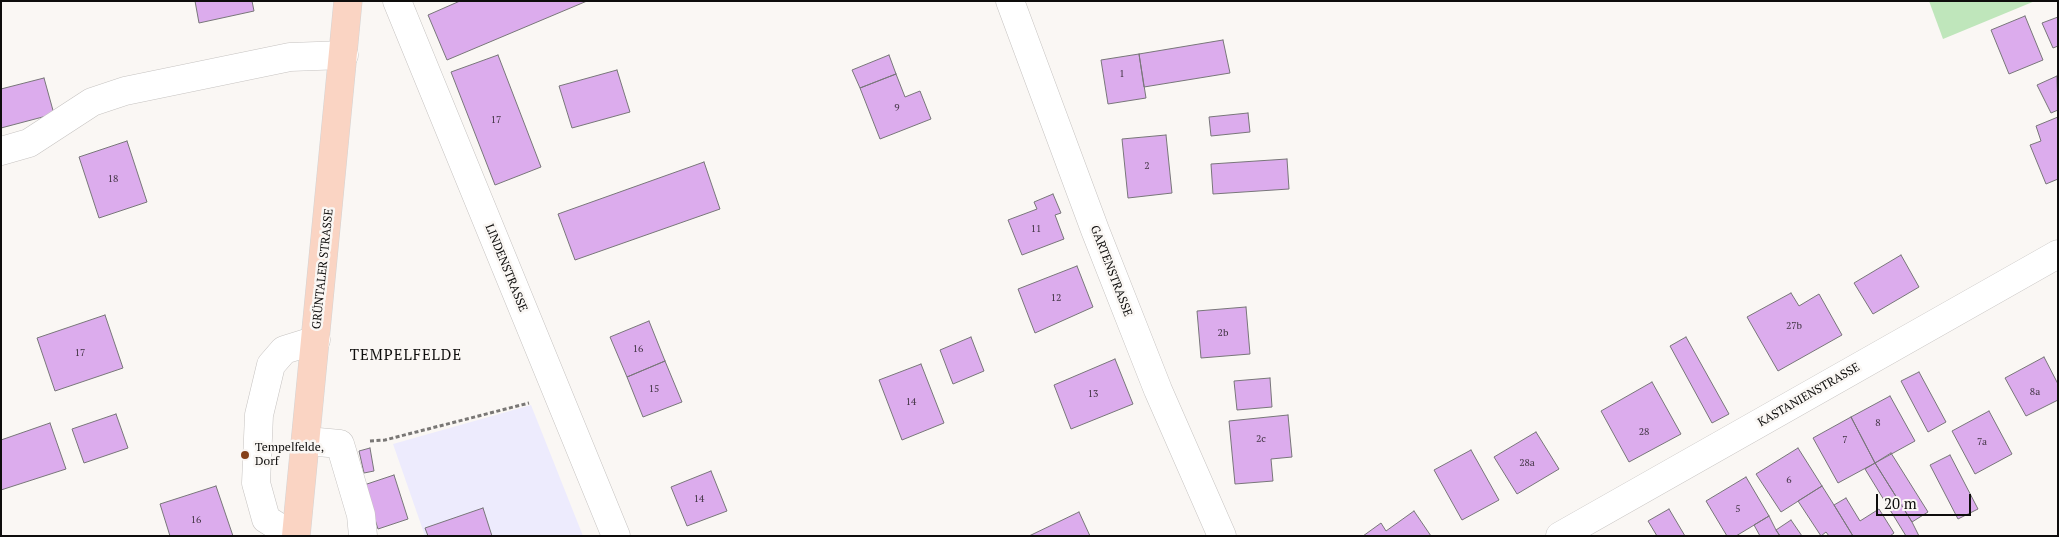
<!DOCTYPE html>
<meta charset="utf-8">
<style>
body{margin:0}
#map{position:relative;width:2059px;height:537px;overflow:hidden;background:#faf7f4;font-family:"PT Serif",serif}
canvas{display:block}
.frame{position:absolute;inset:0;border:2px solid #0e0d0c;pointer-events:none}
.scale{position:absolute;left:1876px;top:494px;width:95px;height:22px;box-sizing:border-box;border:2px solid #0e0d0c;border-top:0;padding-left:6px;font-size:15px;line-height:18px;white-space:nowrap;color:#0e0d0c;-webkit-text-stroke:4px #faf7f4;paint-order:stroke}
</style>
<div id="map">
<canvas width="2059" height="537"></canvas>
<div class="frame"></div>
<div class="scale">20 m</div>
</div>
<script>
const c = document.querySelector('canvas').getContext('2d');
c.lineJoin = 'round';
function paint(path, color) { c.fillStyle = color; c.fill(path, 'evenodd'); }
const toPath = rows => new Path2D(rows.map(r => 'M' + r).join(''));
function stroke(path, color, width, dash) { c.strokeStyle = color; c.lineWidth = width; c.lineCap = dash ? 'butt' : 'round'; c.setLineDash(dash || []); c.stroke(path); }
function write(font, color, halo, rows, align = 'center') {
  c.font = font + ' "PT Serif",serif'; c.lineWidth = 5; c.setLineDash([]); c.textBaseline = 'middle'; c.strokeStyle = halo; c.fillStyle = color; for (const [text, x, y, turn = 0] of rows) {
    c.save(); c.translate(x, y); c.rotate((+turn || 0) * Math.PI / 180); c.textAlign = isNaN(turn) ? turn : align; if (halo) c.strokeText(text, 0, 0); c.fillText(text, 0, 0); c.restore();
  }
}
paint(toPath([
 [531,405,583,536,425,536,393,444]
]), '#edebfd');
paint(toPath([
 [1929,1,2035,1,1943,39]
]), '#bfe6bb');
const building = toPath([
 [195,1,252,1,254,11,199,23,195,1],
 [460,1,587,1,447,60,428,15,460,1],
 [2025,16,2043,60,2009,74,1991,30,2025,16],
 [2058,17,2058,46,2053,48,2042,23,2058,17],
 [1223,40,1230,73,1144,87,1139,54,1223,40],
 [1139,54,1146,98,1108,104,1101,60,1139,54],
 [498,55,541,167,495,185,451,72,498,55],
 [889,55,896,74,860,88,852,70,889,55],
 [617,70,630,112,572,128,559,86,617,70],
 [896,74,905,97,920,91,931,119,880,139,860,88,896,74],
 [2057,76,2058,110,2051,113,2037,85,2057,76],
 [44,78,54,114,1,128,1,89,44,78],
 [1248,113,1250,132,1211,136,1209,117,1248,113],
 [2058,117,2058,179,2046,184,2030,145,2041,141,2036,126,2058,117],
 [1166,135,1172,193,1128,198,1122,139,1166,135],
 [127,141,147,202,99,218,79,157,127,141],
 [1287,159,1289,189,1213,194,1211,164,1287,159],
 [704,162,720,209,575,260,558,214,704,162],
 [1053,194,1061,213,1055,215,1064,239,1022,255,1008,220,1037,209,1034,202,1053,194],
 [1901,255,1919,287,1873,314,1854,283,1901,255],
 [1077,266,1093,307,1035,333,1018,289,1077,266],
 [1791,293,1799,306,1819,294,1842,335,1778,371,1747,317,1791,293],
 [1246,307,1250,354,1201,358,1197,311,1246,307],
 [105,315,123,368,55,391,37,338,105,315],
 [649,321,665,361,627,377,610,337,649,321],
 [971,337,984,371,953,384,940,350,971,337],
 [1686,337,1729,414,1712,423,1670,346,1686,337],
 [2044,357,2058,384,2058,400,2026,416,2005,378,2044,357],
 [1115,359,1133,404,1071,429,1054,385,1115,359],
 [665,361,682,402,643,417,627,377,665,361],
 [921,364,944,423,902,440,879,380,921,364],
 [1919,372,1946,422,1928,432,1901,381,1919,372],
 [1270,378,1272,407,1237,410,1234,381,1270,378],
 [1652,382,1681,434,1629,462,1601,411,1652,382],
 [1890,396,1915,441,1875,463,1851,417,1890,396],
 [1989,411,2012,454,1975,474,1952,431,1989,411],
 [116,414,128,448,84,463,72,429,116,414],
 [1288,415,1292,457,1271,459,1273,481,1235,484,1229,421,1288,415],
 [1851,417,1875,463,1838,483,1813,438,1851,417],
 [50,423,66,469,1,490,1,440,50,423],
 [1536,432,1559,469,1517,494,1494,457,1536,432],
 [370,448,374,471,364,473,359,451,370,448],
 [1798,448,1822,486,1781,512,1756,474,1798,448],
 [1471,450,1499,500,1462,520,1434,470,1471,450],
 [1891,453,1928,512,1912,522,1875,463,1891,453],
 [1950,455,1978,509,1958,519,1930,465,1950,455],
 [1875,463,1912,522,1919,536,1906,536,1865,469,1875,463],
 [711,471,727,511,687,526,671,487,711,471],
 [394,475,408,519,378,529,364,485,394,475],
 [1746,477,1769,516,1736,536,1727,536,1706,501,1746,477],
 [216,486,233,536,170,536,160,504,216,486],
 [1822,486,1834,505,1853,536,1829,536,1826,532,1821,536,1798,501,1822,486],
 [1846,498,1860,521,1879,509,1894,533,1890,536,1853,536,1834,505,1846,498],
 [483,508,492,536,428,536,425,528,483,508],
 [1669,509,1685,536,1657,536,1648,521,1669,509],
 [1414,511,1431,536,1363,536,1381,523,1386,531,1414,511],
 [1079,512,1090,536,1029,536,1079,512],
 [1769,516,1776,530,1780,536,1760,536,1754,525,1769,516],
 [1791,520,1802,536,1780,536,1776,530,1791,520]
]);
paint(building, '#dcaced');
stroke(building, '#787679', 1);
const minor = toPath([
 [397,1,616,536],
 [1010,1,1095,230,1158,390,1222,536],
 [1,151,29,143,92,102,125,91,290,57,344,55],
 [307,441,340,444,361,515,363,536],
 [293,536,266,519,256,483,259,415,271,365,284,350,316,340],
 [1560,536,2058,254]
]);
const major = toPath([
 [296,536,348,1]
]);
stroke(minor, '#c6c3c1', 29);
stroke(major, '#d4d3d3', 29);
stroke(toPath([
 [370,441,385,440,529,403]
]), '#797775', 3, [4, 2.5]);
stroke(minor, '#fff', 28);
stroke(major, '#fad4c3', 28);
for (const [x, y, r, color] of [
 [245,455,5,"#854019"]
]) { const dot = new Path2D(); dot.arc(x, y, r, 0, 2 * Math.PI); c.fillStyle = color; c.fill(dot); stroke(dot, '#faf7f4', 2); }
write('10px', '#423544', null, [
 ["1",1122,74],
 ["9",897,108],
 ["17",496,120],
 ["2",1147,166],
 ["18",113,179],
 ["11",1036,229],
 ["12",1056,298],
 ["27b",1794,326],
 ["2b",1223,333],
 ["16",638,349],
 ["17",80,353],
 ["15",654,389],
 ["8a",2035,392],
 ["13",1093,394],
 ["14",911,402],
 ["8",1878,423],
 ["28",1644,432],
 ["2c",1261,439],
 ["7",1845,440],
 ["7a",1982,442],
 ["28a",1527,463],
 ["6",1789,480],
 ["14",699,499],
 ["5",1738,509],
 ["16",196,520]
]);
write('12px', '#0e0d0c', '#faf7f4', [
 ["LINDENSTRASSE",506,268,68],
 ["GRÜNTALER STRASSE",323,269,-84],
 ["GARTENSTRASSE",1111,271,69],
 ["KASTANIENSTRASSE",1809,395,-30]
]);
write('12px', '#0e0d0c', '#faf7f4', [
 ["Tempelfelde,",255,448],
 ["Dorf",255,462]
], 'left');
c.letterSpacing = '1px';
write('15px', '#0e0d0c', '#faf7f4', [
 ["TEMPELFELDE",406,356]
]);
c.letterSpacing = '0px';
</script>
